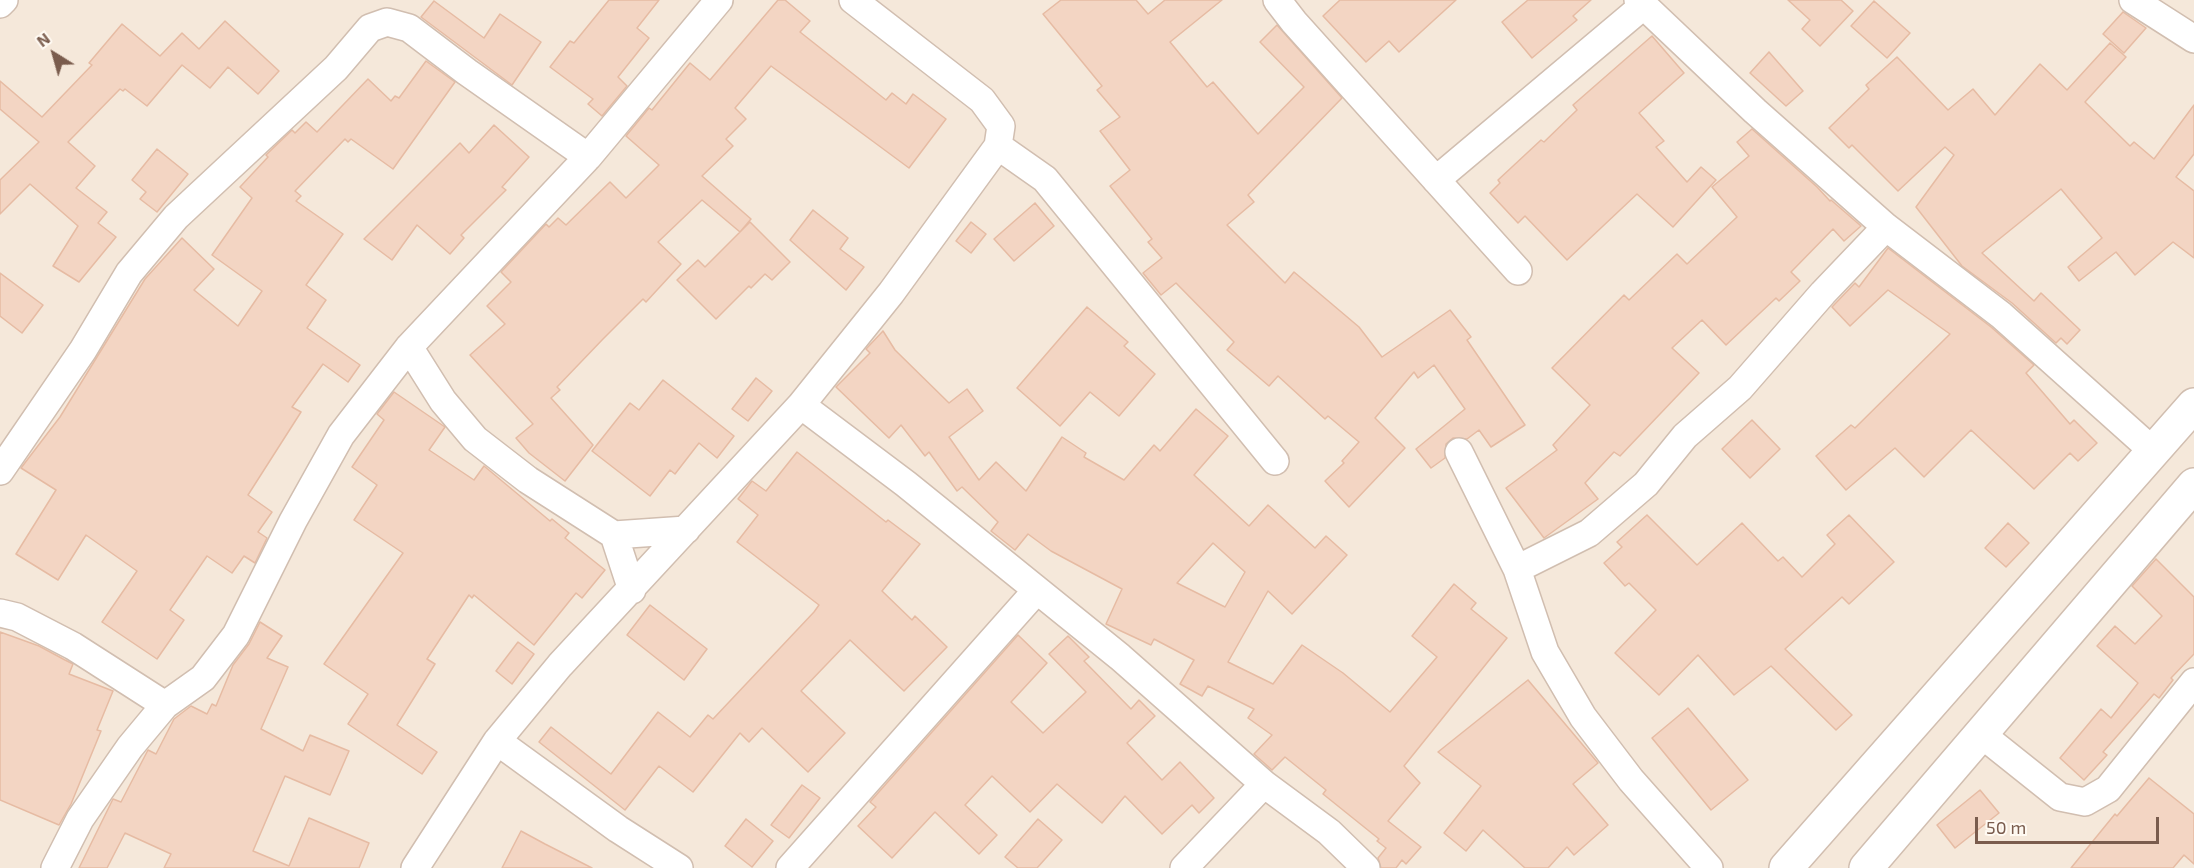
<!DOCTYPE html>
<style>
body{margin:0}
#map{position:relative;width:2194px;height:868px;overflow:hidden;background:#fdf6ec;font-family:"Exo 2",sans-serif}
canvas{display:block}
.north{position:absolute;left:24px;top:24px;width:60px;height:60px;-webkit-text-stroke:4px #fffaf3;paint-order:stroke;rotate:323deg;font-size:16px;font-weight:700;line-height:24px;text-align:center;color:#7a5c4d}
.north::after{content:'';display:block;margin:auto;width:21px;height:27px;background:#7a5c4d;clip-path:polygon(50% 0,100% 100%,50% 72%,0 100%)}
.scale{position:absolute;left:1975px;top:817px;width:184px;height:27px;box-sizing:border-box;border:3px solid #7a5c4d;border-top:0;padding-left:8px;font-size:18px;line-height:21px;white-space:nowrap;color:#7a5c4d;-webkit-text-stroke:4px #fffaf3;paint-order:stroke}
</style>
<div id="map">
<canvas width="2194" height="868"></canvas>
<div class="north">N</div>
<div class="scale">50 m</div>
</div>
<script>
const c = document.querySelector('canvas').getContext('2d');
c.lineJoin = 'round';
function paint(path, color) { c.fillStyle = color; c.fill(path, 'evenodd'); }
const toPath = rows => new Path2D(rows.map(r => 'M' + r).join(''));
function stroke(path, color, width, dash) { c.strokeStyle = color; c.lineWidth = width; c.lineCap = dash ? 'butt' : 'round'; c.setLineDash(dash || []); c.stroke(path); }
paint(toPath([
 [0,0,2194,0,2194,868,0,868]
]), '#f5e8da');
const building = toPath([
 [609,0,659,0,637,28,649,38,618,77,627,86,602,116,588,104,593,99,550,67,570,41,574,43,609,0],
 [778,0,785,0,810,21,800,32,886,100,892,93,906,104,913,94,946,119,909,168,771,66,735,108,746,119,726,139,733,146,702,176,751,219,740,232,702,200,658,242,681,264,646,302,643,299,603,339,557,387,560,390,551,398,593,445,565,481,529,453,516,438,533,424,470,355,505,324,487,306,511,282,501,272,546,224,549,227,558,218,566,225,610,182,626,198,659,165,626,136,649,108,652,110,690,63,710,80,778,0],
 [1061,0,1136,0,1148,14,1165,0,1222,0,1170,42,1207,87,1213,82,1258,134,1304,87,1260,42,1277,25,1342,98,1248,195,1254,202,1227,225,1285,283,1294,272,1359,327,1382,357,1450,310,1471,337,1467,340,1525,425,1491,447,1479,430,1467,439,1453,438,1446,444,1445,458,1431,468,1416,449,1465,409,1434,365,1418,378,1414,372,1375,418,1405,448,1349,507,1325,481,1344,463,1342,461,1359,442,1328,416,1325,419,1278,376,1269,386,1227,350,1234,342,1176,283,1161,295,1143,273,1162,258,1148,242,1152,239,1110,186,1130,170,1100,131,1120,117,1097,90,1102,86,1043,14,1061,0],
 [1340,0,1456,0,1399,52,1389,41,1366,62,1323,16,1340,0],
 [1528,0,1591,0,1573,16,1577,20,1532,58,1502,22,1528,0],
 [1788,0,1841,0,1853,11,1820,46,1802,29,1810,20,1788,0],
 [434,1,484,38,500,14,541,42,512,85,421,17,434,1],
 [1874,1,1910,33,1887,58,1851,26,1874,1],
 [2123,12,2146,28,2124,53,2103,34,2123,12],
 [225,21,279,71,258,94,228,67,210,88,182,65,147,106,125,89,123,91,120,89,68,142,95,166,76,188,107,212,98,223,116,237,79,282,53,266,78,226,30,184,0,214,0,180,39,142,0,109,0,81,42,117,92,65,89,63,122,24,160,56,182,33,199,49,225,21],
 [1652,36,1684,73,1639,113,1664,141,1656,147,1687,182,1701,167,1716,180,1673,227,1637,194,1567,260,1525,216,1518,223,1490,193,1500,183,1498,180,1541,140,1544,142,1577,110,1573,105,1652,36],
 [2110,43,2126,57,2085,102,2130,146,2134,142,2154,159,2194,105,2194,154,2176,177,2194,191,2194,258,2173,242,2135,275,2116,252,2079,281,2068,267,2102,238,2061,189,1982,253,2034,301,2041,293,2080,330,2067,344,2061,338,2056,343,2012,303,1962,266,1916,207,1954,155,1945,147,1898,191,1852,145,1849,148,1829,128,1869,89,1866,85,1897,57,1948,110,1973,89,1995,115,2040,64,2067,90,2110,43],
 [1769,52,1803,91,1786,106,1750,73,1769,52],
 [426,61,455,82,393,169,351,139,348,142,345,139,295,191,301,196,296,201,343,234,306,285,326,300,307,328,360,365,348,382,323,364,292,407,301,412,248,495,272,512,258,532,267,538,255,563,244,556,232,573,207,556,170,610,184,620,157,659,102,622,137,571,86,535,58,580,16,554,56,490,21,468,60,417,145,279,182,238,214,269,194,290,238,326,262,291,212,255,252,198,240,187,268,157,266,155,292,130,295,133,306,122,317,132,368,79,391,101,395,96,399,98,426,61],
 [494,125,529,157,502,187,506,190,461,235,464,238,450,254,417,225,392,260,364,239,460,143,469,153,494,125],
 [1752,129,1817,187,1830,201,1831,200,1861,226,1844,241,1833,229,1791,272,1800,281,1779,301,1776,298,1726,345,1702,320,1672,348,1699,373,1620,456,1614,452,1585,483,1598,499,1544,538,1506,488,1557,450,1553,445,1590,405,1552,368,1624,295,1629,300,1677,254,1687,264,1737,217,1712,187,1749,156,1737,142,1752,129],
 [157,149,188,174,157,212,140,199,146,192,132,180,157,149],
 [1035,203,1054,226,1014,261,994,239,1035,203],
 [813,210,848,238,840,249,864,267,846,290,790,240,813,210],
 [750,222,790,262,772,280,765,274,751,288,749,286,716,319,677,280,698,260,705,267,750,222],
 [971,222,986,234,971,253,956,241,971,222],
 [1888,248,1991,327,2034,365,2026,373,2070,424,2074,420,2097,443,2078,461,2070,453,2034,489,1971,430,1924,477,1895,448,1846,490,1816,456,1851,425,1855,428,1950,334,1888,290,1850,326,1832,307,1855,283,1859,287,1888,248],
 [0,273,43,305,22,333,0,316,0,273],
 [1087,307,1128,342,1124,346,1155,374,1119,416,1090,392,1060,426,1017,388,1087,307],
 [883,331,895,350,949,403,967,389,983,411,949,437,979,480,996,462,1026,491,1062,437,1086,453,1084,457,1124,480,1154,445,1160,451,1196,409,1228,436,1194,475,1249,526,1268,505,1315,548,1326,536,1347,555,1292,614,1268,591,1228,662,1273,684,1302,645,1343,673,1390,712,1437,657,1412,636,1454,584,1476,603,1471,609,1507,638,1404,766,1420,783,1388,821,1421,847,1406,864,1402,860,1396,868,1381,868,1378,858,1386,848,1377,841,1379,839,1323,794,1326,790,1285,757,1272,770,1254,754,1272,735,1248,718,1254,709,1208,686,1202,696,1180,684,1194,660,1154,639,1151,645,1106,624,1122,589,1051,551,1028,534,1015,550,991,531,998,522,962,487,957,491,929,452,925,456,901,425,889,438,836,387,870,353,866,349,883,331],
 [1213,543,1245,572,1225,607,1177,583,1213,543],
 [756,378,772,391,748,421,732,409,756,378],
 [663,380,734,436,717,458,699,443,675,474,670,470,650,496,592,451,630,403,639,410,663,380],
 [394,392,445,427,429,450,474,480,484,466,550,521,552,519,569,533,565,538,605,570,582,598,576,593,534,645,474,595,472,598,469,595,427,659,435,664,397,725,437,752,422,774,348,724,368,694,324,664,403,553,354,520,377,485,352,467,384,420,377,414,394,392],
 [1752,420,1780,449,1750,478,1722,449,1752,420],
 [797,452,886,522,888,520,920,544,882,591,912,620,915,616,947,647,904,691,850,640,801,691,845,733,808,772,762,728,749,742,740,733,693,792,659,766,625,810,539,742,551,727,611,774,658,712,690,737,708,715,713,719,814,612,819,605,737,542,758,515,738,499,752,481,766,491,797,452],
 [1647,515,1697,565,1742,523,1778,561,1783,557,1802,577,1835,544,1827,535,1849,515,1894,562,1849,604,1842,597,1785,649,1852,715,1836,730,1771,666,1734,695,1698,655,1659,695,1615,653,1656,610,1629,583,1625,586,1604,563,1622,547,1617,542,1647,515],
 [2008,523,2029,543,2006,567,1985,548,2008,523],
 [2156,559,2194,597,2194,654,2171,678,2173,680,2159,698,2154,694,2103,752,2107,755,2084,780,2060,758,2101,709,2111,718,2138,683,2097,646,2115,626,2135,644,2162,616,2132,586,2156,559],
 [650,605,707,649,684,680,627,635,650,605],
 [260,622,282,636,267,658,288,667,261,729,303,751,310,735,349,751,330,795,285,776,253,851,289,866,309,818,369,843,359,868,164,868,171,854,125,833,107,868,79,868,113,799,121,802,148,750,156,754,174,719,191,706,207,714,212,704,216,706,233,665,249,644,260,622],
 [0,632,39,646,65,660,73,664,69,674,113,691,97,730,101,731,71,804,59,825,0,800,0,632],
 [1018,635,1047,663,1011,702,1043,733,1086,692,1049,654,1068,636,1089,657,1084,661,1131,709,1139,700,1155,716,1127,743,1162,780,1180,762,1214,798,1199,813,1192,805,1162,834,1125,796,1102,823,1057,784,1030,812,992,776,965,805,997,835,979,854,935,812,892,858,858,826,876,807,870,802,1018,635],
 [518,642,534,654,512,684,496,671,518,642],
 [1528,680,1598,763,1573,784,1608,825,1574,855,1567,847,1548,868,1525,868,1483,830,1466,851,1444,833,1481,786,1438,752,1528,680],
 [1688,708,1748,780,1711,810,1652,738,1688,708],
 [2149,778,2194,814,2194,864,2184,855,2173,868,2071,868,2115,814,2117,816,2149,778],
 [802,785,820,798,789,838,771,825,802,785],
 [1980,790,1999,813,1955,848,1937,825,1980,790],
 [746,819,773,841,752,867,725,846,746,819],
 [1038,819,1062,840,1037,868,1018,868,1005,857,1038,819],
 [521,831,545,844,592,868,502,868,521,831]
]);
paint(building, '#f3d5c3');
stroke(building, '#e6bba3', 1.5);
const minor = toPath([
 [1277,0,1294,22,1518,271],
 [1638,0,1755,111,1886,227,2001,315,2153,451],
 [2133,0,2194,39],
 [0,4,4,0],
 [998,146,1045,179,1275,461],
 [1436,180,1643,6],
 [409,347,443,401,475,439,528,480,614,535,686,530],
 [801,405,906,484,1120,657,1264,784,1329,832,1366,868],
 [1459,452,1517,569,1545,652,1583,717,1631,780,1709,868],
 [0,471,83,350,129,273,176,217,336,68,370,28,387,22,409,28,467,72,588,157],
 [614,535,632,590],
 [1517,569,1589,533,1646,484,1685,436,1740,388,1823,293,1886,227],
 [0,613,17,617,73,646,165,705],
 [1981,734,2060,797,2085,802,2108,789,2194,682],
 [497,741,618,829,679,868],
 [55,868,80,819,130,747,165,705,203,678,236,635,293,521,341,435,409,347,588,157,719,0],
 [415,868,497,741,560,665,801,405,891,293,998,146,1001,126,982,100,853,0],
 [790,868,1037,590],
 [1184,868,1264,784]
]);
const tertiary = toPath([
 [1786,868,2194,405],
 [1866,868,2194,485]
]);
stroke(minor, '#d1beb0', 30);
stroke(tertiary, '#d1beb0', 36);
stroke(minor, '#fff', 27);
stroke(tertiary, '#fff', 33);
</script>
